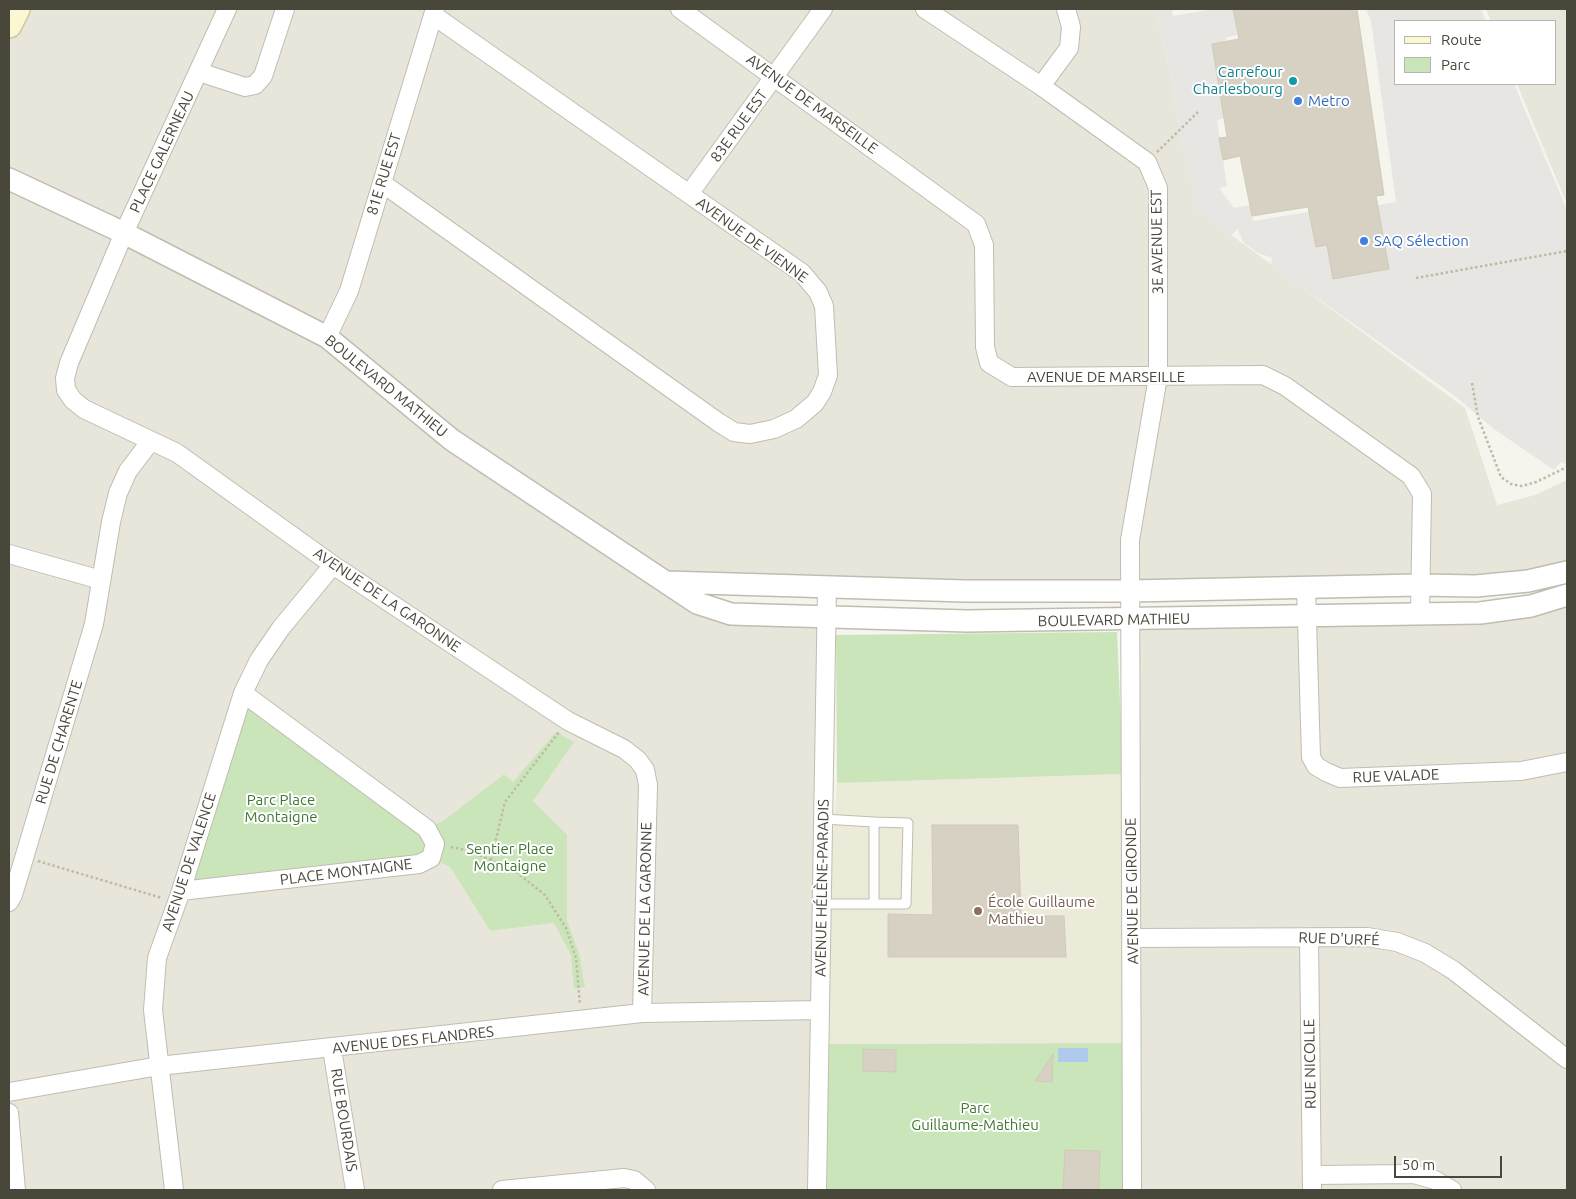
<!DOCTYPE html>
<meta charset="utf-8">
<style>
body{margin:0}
#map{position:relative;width:1576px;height:1199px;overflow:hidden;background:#f5f4ed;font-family:Ubuntu,sans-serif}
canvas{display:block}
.frame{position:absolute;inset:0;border:10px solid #49463a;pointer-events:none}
.legend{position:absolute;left:1394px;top:20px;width:162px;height:65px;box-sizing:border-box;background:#fff;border:1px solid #b6b5b0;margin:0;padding:6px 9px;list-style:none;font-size:15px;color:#49463a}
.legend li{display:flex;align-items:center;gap:10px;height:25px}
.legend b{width:25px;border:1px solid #b6b5b0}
.scale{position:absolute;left:1394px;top:1156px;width:108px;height:22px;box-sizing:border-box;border:2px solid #49463a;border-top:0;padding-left:6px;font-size:15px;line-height:18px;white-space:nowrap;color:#49463a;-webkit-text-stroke:4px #fff;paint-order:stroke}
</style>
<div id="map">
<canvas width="1576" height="1199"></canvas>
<div class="frame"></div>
<ul class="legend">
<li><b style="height:6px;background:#faf7d1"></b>Route</li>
<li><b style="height:14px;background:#cbe5ba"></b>Parc</li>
</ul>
<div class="scale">50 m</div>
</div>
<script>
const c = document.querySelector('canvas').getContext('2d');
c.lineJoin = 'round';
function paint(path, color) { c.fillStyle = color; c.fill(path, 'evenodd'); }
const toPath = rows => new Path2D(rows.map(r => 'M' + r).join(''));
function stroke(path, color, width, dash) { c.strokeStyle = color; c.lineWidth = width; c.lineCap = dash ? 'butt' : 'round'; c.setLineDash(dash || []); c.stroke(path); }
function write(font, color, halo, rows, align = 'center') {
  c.font = font + ' Ubuntu,sans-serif'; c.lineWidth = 4; c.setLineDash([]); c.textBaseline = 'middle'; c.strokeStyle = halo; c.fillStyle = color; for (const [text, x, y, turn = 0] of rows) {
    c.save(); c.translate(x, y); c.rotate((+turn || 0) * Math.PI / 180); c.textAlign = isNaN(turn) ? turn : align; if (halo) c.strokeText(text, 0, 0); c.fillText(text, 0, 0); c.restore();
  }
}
paint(toPath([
 [9,9,1156,9,1174,91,1175,105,1196,209,1465,408,1497,505,1535,495,1567,480,1567,572,1528,581,709,582,697,603,826,618,817,1190,9,1190],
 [504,774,567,834,567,921,490,931,450,867,431,858,427,829,444,820],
 [1486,9,1567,9,1567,204,1517,84,1555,84,1555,21,1491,21],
 [1567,595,1567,1190,1132,1190,1130,624,1480,613]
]), '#e8e6db');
paint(toPath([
 [1123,774,1132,1043,818,1044,837,783]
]), '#ecead8');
paint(toPath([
 [1117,632,1123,774,837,783,836,635],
 [243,693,427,829,444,820,504,774,513,782,556,732,574,742,533,801,567,834,567,921,579,953,585,987,574,989,571,955,554,923,490,931,450,867,431,858,181,891],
 [1132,1043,1132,1190,817,1190,818,1044]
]), '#cbe5ba');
paint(toPath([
 [1156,9,1172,9,1173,16,1214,9,1233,9,1238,35,1226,37,1224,118,1217,120,1227,186,1219,188,1234,208,1250,205,1253,221,1369,202,1374,206,1396,202,1371,21,1366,9,1481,9,1486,21,1395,21,1395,84,1514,84,1567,210,1567,465,1561,462,1554,470,1494,429,1456,397,1271,265,1272,258,1256,252,1244,243,1237,229,1231,236,1195,209,1175,105,1174,91]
]), '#e7e6e3');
paint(toPath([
 [1058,1048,1088,1048,1088,1062,1058,1062]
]), '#afcaeb');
const building = toPath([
 [1233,9,1357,9,1384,195,1376,196,1389,269,1333,279,1327,245,1316,247,1308,207,1252,216,1240,156,1223,160,1219,138,1227,137,1212,44,1239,39,1233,9],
 [932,825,1018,825,1021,916,1064,916,1066,957,888,957,888,914,933,915,932,825],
 [863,1049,896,1050,896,1072,863,1071,863,1049],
 [1053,1054,1052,1082,1035,1081,1053,1054],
 [1065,1150,1100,1151,1099,1190,1063,1190,1065,1150]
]);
paint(building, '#d6d1c3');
stroke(building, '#d0cab7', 1);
const service = toPath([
 [874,822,908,823,906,904,874,904],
 [822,904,874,904,874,822,823,819]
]);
const minor = toPath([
 [227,9,124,233,69,363,65,378,66,390,73,400,84,409,177,453,333,565,568,721,624,749,638,760,645,770,648,785,642,1013],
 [680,9,976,224,984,245,985,347,989,363,1012,377,1263,375,1285,386,1411,476,1422,494,1420,614],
 [925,9,1041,86,1147,162,1158,188,1158,377,1130,540,1132,1190],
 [199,72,245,87,255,85,263,76,285,9],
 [1041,86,1069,48,1071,27,1066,9],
 [382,183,718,422,734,432,750,434,774,429,796,419,815,403,822,392,828,375,824,306,818,292,802,273,433,15],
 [689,194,823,9],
 [327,337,349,291,435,9],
 [9,554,101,580],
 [1306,587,1311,757,1316,766,1326,772,1340,778,1521,771,1567,762],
 [181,891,419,864,431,858,435,844,427,829,243,693],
 [9,902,13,895,94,624,111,522,118,493,128,471,150,442],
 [1132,938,1367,937,1397,942,1425,953,1453,970,1567,1059],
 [1309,938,1312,1190],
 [332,1049,355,1190],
 [9,1092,159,1066,642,1013,820,1010],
 [9,1113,16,1190],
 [1312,1175,1414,1174,1435,1180,1452,1190],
 [174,1190,153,1010,157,958,181,891,243,693,259,660,281,628,333,565],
 [502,1190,624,1178,634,1180,646,1190],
 [817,1190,827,586]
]);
const tertiary = toPath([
 [9,179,124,233,327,337,452,440,697,603,731,614,967,621,1480,613,1531,606,1567,595],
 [667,582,965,591,1130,591,1419,585,1476,586,1528,581,1567,572]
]);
const secondary = toPath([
 [9,25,17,9]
]);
stroke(service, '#c0bdb0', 11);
stroke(minor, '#c0bdb0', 20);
stroke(tertiary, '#c0bdb0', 24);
stroke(secondary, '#cdc89e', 28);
stroke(toPath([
 [1157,152,1198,112],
 [1416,278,1567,251],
 [1472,383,1478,417,1501,477,1511,484,1522,486,1536,482,1567,467],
 [451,847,470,851,515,871,545,895,566,928,576,958,580,1004],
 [491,860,505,802,559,732],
 [38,861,162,898]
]), '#c0baa2', 2.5, [2.5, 2.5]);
stroke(service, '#fff', 9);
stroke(minor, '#fff', 18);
stroke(tertiary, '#fff', 21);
stroke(secondary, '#faf7d1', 25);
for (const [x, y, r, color] of [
 [1293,81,5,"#0f9aa8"],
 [1298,101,5,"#3f7fe0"],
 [1364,241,5,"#3f7fe0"],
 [978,911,5,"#8d6e63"]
]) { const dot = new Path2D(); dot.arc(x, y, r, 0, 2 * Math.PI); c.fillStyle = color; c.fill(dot); stroke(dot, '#fff', 2); }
write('15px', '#0d838f', '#fff', [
 ["Carrefour",1283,72],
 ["Charlesbourg",1283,89]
], 'right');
write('15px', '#366cbe', '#fff', [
 ["Metro",1308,101],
 ["SAQ Sélection",1374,241]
], 'left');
write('15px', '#49463a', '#fff', [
 ["AVENUE DE MARSEILLE",812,104,36],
 ["83E RUE EST",739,126,-54],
 ["PLACE GALERNEAU",162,152,-65],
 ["81E RUE EST",384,174,-73],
 ["AVENUE DE VIENNE",752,240,36],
 ["3E AVENUE EST",1157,242,-91],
 ["AVENUE DE MARSEILLE",1106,377],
 ["BOULEVARD MATHIEU",386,386,39],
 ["AVENUE DE LA GARONNE",387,600,34],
 ["BOULEVARD MATHIEU",1114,620,-1],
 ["RUE DE CHARENTE",59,742,-73],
 ["RUE VALADE",1396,776,-2],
 ["AVENUE DE VALENCE",189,862,-72],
 ["PLACE MONTAIGNE",346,872,-7],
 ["AVENUE HÉLÈNE-PARADIS",822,888,-89],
 ["AVENUE DE GIRONDE",1132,891,-91],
 ["AVENUE DE LA GARONNE",645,909,-89],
 ["RUE D'URFÉ",1339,939,2],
 ["AVENUE DES FLANDRES",413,1040,-6],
 ["RUE NICOLLE",1310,1064,-91],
 ["RUE BOURDAIS",344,1120,81]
]);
write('15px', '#417732', '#fff', [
 ["Parc Place",281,800],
 ["Montaigne",281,817],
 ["Sentier Place",510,849],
 ["Montaigne",510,866],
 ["Parc",975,1108],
 ["Guillaume-Mathieu",975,1125]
]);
write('15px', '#785e54', '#fff', [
 ["École Guillaume",988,902],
 ["Mathieu",988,919]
], 'left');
</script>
